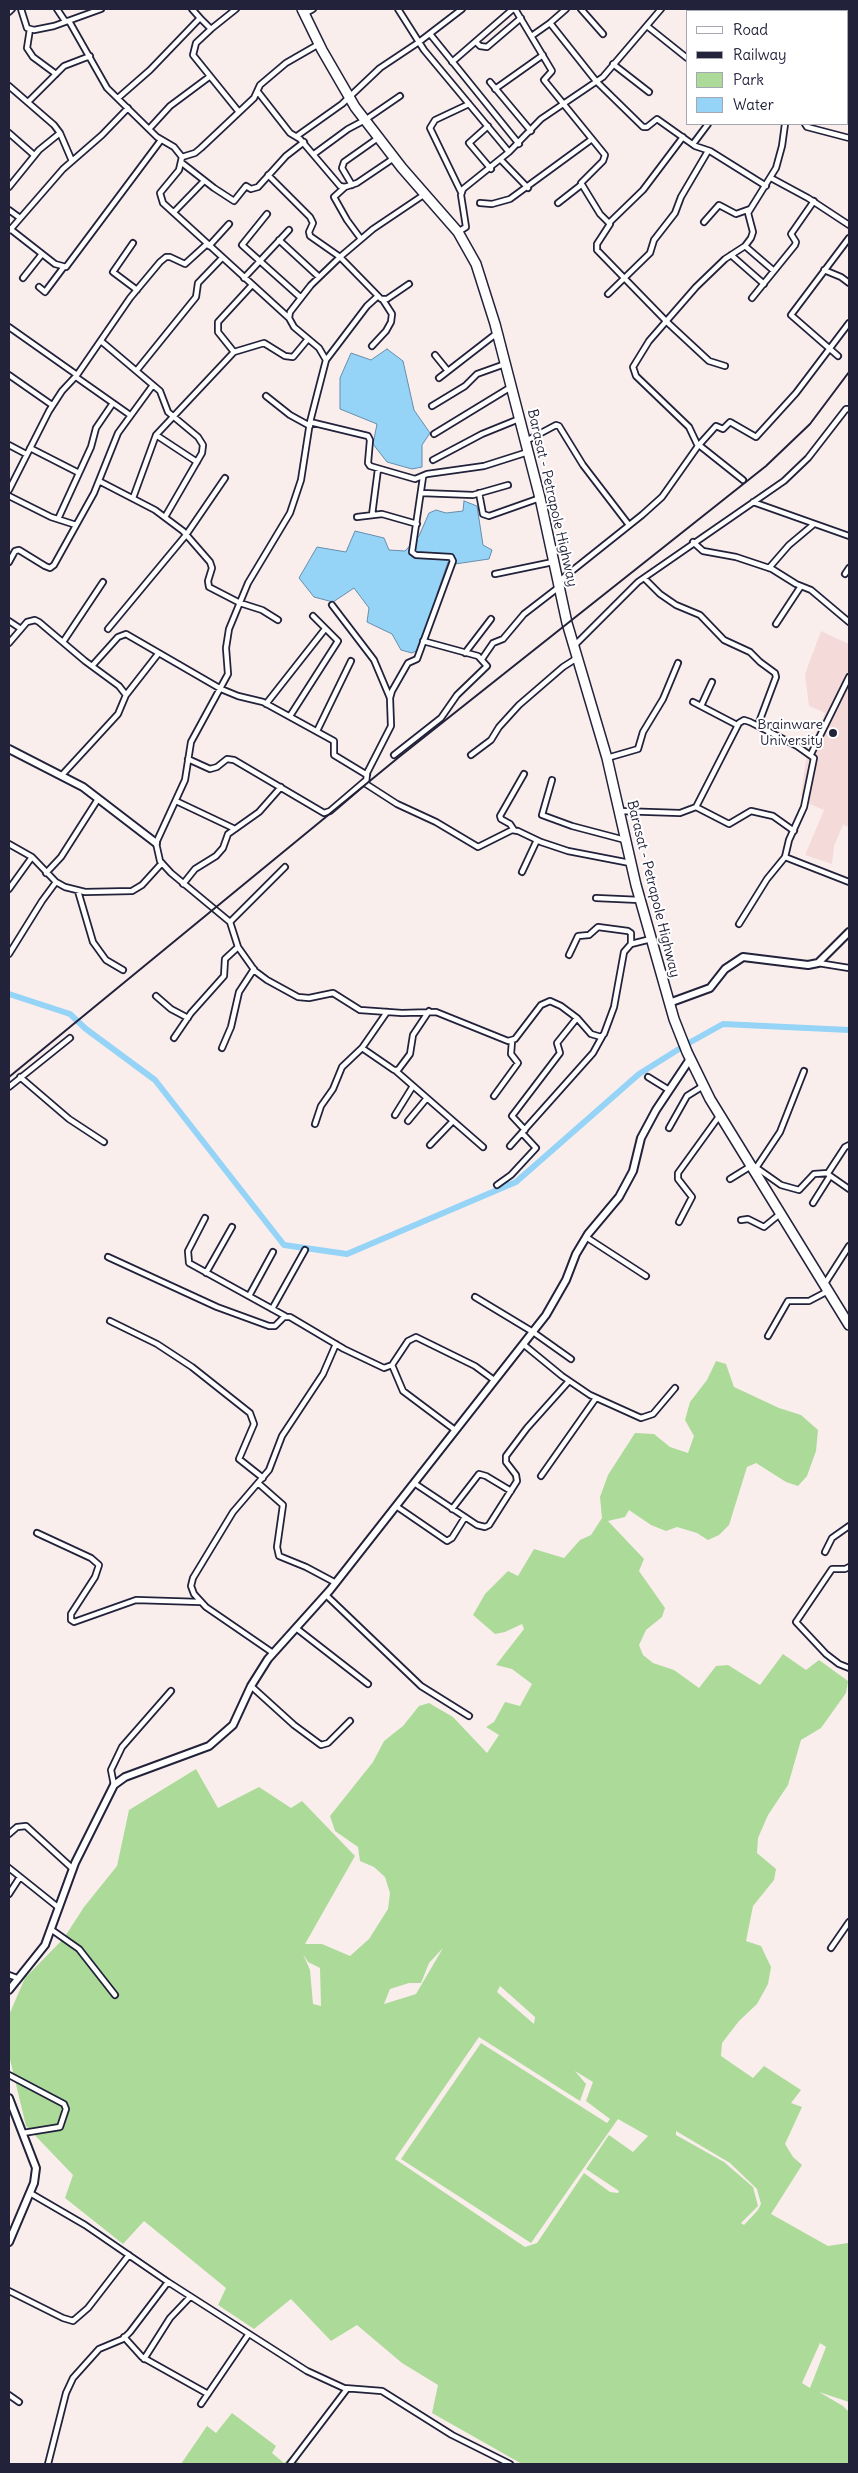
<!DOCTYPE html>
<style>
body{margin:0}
#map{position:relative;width:858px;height:2473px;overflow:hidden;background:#faeeed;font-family:Delius,sans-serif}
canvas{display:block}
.frame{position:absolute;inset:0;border:10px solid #22223b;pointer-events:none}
.legend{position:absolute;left:686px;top:10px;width:162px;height:115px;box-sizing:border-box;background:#fff;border:1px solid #a7a7b1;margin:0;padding:6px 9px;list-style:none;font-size:15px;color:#22223b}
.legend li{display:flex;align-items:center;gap:10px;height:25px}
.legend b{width:25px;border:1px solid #a7a7b1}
</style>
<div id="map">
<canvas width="858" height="2473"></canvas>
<div class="frame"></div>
<ul class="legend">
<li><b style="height:6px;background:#fff"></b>Road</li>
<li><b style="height:6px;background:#22223b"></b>Railway</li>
<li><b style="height:14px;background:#acda99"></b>Park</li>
<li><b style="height:14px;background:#95d4f6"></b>Water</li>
</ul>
</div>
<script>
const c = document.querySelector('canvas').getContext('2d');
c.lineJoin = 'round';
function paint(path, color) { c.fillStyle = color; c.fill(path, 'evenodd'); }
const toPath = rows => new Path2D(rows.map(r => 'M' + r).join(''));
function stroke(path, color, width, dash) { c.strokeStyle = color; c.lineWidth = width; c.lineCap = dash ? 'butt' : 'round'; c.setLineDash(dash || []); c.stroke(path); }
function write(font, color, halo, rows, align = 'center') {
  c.font = font + ' Delius,sans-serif'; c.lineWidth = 4; c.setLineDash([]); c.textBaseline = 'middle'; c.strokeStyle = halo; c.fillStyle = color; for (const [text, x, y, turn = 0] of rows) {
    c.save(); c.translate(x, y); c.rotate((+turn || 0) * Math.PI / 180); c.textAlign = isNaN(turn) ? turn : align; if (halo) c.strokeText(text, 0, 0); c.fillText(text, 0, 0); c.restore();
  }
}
paint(toPath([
 [821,631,849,644,849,827,843,825,834,846,832,864,805,855,824,810,805,802,801,795,807,753,825,713,809,706,805,674]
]), '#f4dad8');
paint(toPath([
 [716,1361,726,1364,734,1387,779,1408,801,1415,818,1430,816,1451,807,1476,798,1486,786,1482,756,1463,747,1467,729,1525,719,1535,708,1540,697,1533,677,1527,666,1531,651,1525,629,1510,625,1517,608,1521,644,1559,639,1571,665,1608,662,1617,646,1630,639,1645,643,1655,653,1663,674,1670,699,1688,716,1666,728,1665,760,1685,783,1654,806,1670,819,1660,848,1681,846,1693,821,1728,801,1740,788,1785,768,1815,758,1838,757,1853,776,1869,774,1880,753,1906,746,1941,761,1946,771,1967,768,1984,757,2004,739,2021,722,2043,721,2056,753,2078,764,2066,801,2090,791,2103,802,2107,785,2144,793,2157,802,2165,771,2214,828,2246,848,2243,849,2239,849,2402,819,2392,843,2406,849,2412,849,2464,522,2464,432,2413,438,2385,402,2363,357,2325,331,2341,291,2299,254,2329,218,2305,226,2288,144,2221,123,2244,65,2198,73,2175,26,2126,9,2055,9,2015,25,1978,64,1938,84,1907,117,1866,129,1810,196,1769,218,1808,259,1787,291,1808,302,1801,355,1856,305,1944,322,1944,350,1956,369,1939,388,1909,390,1893,385,1877,374,1867,360,1861,358,1847,335,1831,330,1816,373,1762,384,1741,403,1726,419,1706,429,1703,453,1717,487,1753,499,1735,486,1727,494,1722,505,1702,520,1706,532,1684,512,1669,496,1665,524,1629,522,1624,505,1632,495,1634,473,1615,485,1594,508,1571,518,1576,534,1549,564,1558,580,1540,591,1535,602,1518,600,1497,608,1475,635,1433,654,1434,670,1447,688,1453,694,1436,685,1420,690,1402,707,1380],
 [443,1948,416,1994,384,2004,390,1989,409,1983,421,1983,429,1963],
 [303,1954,308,1962,320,1968,321,2006,313,2004,310,1970],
 [500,1986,535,2017,534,2024,497,1992],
 [479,2037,580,2101,586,2084,575,2071,593,2082,586,2101,610,2119,607,2123,481,2043,401,2159,531,2243,618,2119,648,2136,633,2152,609,2135,586,2169,619,2191,618,2193,610,2192,584,2173,537,2243,525,2247,395,2159],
 [676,2131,730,2163,757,2189,761,2204,758,2210,744,2225,741,2223,758,2206,753,2187,724,2162,676,2135],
 [820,2343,826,2347,810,2388,802,2383],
 [232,2413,276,2446,272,2453,284,2463,290,2457,301,2464,181,2464,207,2426,216,2433]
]), '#acda99');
const water = toPath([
 [387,349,403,361,414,410,430,433,422,445,422,467,412,469,387,462,373,444,377,424,340,409,340,378,351,353,371,360,387,349],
 [464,501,477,506,483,545,492,550,489,559,455,564,448,562,437,594,440,601,422,648,412,653,401,650,392,634,367,622,369,608,354,588,333,602,314,597,299,578,317,547,346,552,355,531,384,538,389,550,405,551,419,536,429,513,436,510,446,513,463,511,464,501]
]);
paint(water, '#95d4f6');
stroke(water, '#678dab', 1);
stroke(toPath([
 [9,994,70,1014,86,1029,155,1080,284,1245,347,1254,516,1182,639,1074,679,1049],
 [687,1044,723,1024,849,1030]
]), '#95d4f6', 6);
const street = toPath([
 [21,9,27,28,34,30,54,26,101,9],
 [57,9,65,21,69,21,107,88,157,137,174,147,182,157,179,170,160,193,163,203,289,318],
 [192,9,200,18],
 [398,9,424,50,509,152],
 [515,9,552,71,544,80,605,155,603,161,581,183,600,214,610,224,597,244,597,250,667,322,709,361,725,366],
 [581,9,603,34],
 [707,11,709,9],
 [780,11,781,9],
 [813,11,814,9],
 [9,12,12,9],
 [304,14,313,9],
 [550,23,596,81,643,127,647,127,657,119,695,146,710,151,766,186],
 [647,26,687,58],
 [30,29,27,48,33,57,56,74],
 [211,29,196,43,193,55,239,112],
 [430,34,519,144],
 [533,35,550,23,566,9],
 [476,42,480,46,487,47,521,18],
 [452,62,513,9],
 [613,64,649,92],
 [490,82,531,131],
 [9,86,54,125,60,133,72,161],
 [495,89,543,55],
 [258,92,290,133,300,139,340,186,345,187,357,183,394,158],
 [118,98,150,70,200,18,211,29,236,9],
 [29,101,64,66,90,56],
 [805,124,807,127,849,138],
 [488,126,469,143,491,169],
 [149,129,170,106,209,77],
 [9,133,34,155],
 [297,136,342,104,380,68,419,42,462,9],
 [693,144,708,124],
 [314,154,348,129,365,120,400,96],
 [182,157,195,153,201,148,254,98,260,85,286,63,319,44],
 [501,160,528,188],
 [182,163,214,188,234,201,246,186,251,189,258,187,286,156,304,142],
 [268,175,310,217,313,223,309,232,310,236,340,257,381,299,387,299,409,284],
 [771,178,808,198,849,225],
 [352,185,342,168,344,162,378,138],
 [9,187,39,150,60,133],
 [345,187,334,197,347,220,361,239],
 [461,192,430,128,435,120,469,104],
 [425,194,373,229,340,257,311,285,290,312,289,318,294,327,319,348,326,360,310,422,301,480,290,513,248,583,229,629,226,648,228,674,191,742,185,780,156,843,160,861,171,873,230,922,238,947,255,971,267,980,298,997,309,998,333,993,360,1010,402,1013,436,1012,508,1041,515,1039,541,1005,550,1001,561,1006,577,1018,591,1034,601,1037,604,1034,614,1007,624,952,631,944,651,939],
 [480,203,492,204,510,199,592,139],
 [558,203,581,185],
 [9,210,20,218],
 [174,212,204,181],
 [267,214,242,245,300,297],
 [704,222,719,205,736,214,750,209],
 [609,223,643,190,683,137],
 [9,228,55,264,66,267,161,140],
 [10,230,63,169,102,135,128,108],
 [458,232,466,227,461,195,463,189,509,152,541,119,603,77,661,9],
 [279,240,319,277],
 [133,243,113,272,137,290],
 [209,246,229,224],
 [745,246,774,271],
 [731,255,764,284],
 [824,270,841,277,849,283],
 [23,278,42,254],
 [244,278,289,230],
 [252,285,218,322,218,332,234,352,264,343,285,356,293,357,308,339],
 [39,287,45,292,63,268],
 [608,294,650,253,654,240,675,213,681,197,708,151],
 [752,298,795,245,796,242,791,234,814,201],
 [9,327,77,375,130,298,160,262,166,257,170,257,185,264,207,244],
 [101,341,160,391,168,412,198,437,203,445,202,453,165,517],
 [372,346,386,331,391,322,392,314,383,300],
 [435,355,448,371],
 [838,356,791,315,849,238],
 [326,360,367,306,378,296],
 [137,370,196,297,198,283,222,258],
 [9,375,52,405],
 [76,377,130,415],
 [439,378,497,333],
 [266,396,290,415,310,426],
 [432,406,465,386,477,374,505,364],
 [310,422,368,436,370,440,368,463,370,466,415,479,427,474,484,466,528,452],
 [434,434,511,387],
 [156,435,197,462],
 [526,441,556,425,559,426,583,465,629,525],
 [9,445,26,454],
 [699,445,743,480],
 [698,446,716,426,723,429,730,422,756,437,796,393,849,323],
 [30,448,79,473],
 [433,460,482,434,519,419],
 [423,477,412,552,416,555,451,557,453,561,417,659,408,663,392,691,390,698,391,726,367,773,366,784,397,804,436,822,478,847,512,830,518,831,541,842,568,851,630,863],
 [99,481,155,510,183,531,210,562,212,568,208,581,209,587,240,603,262,610,278,620],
 [9,490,49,411,62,391,77,375],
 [421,493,473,495,508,485],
 [479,493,483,514,489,516,540,498],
 [9,496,51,517,76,525],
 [133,498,156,435,234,352],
 [753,502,849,536],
 [372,515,378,469],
 [357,517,382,514,417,524],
 [58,519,91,447,96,428,113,403],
 [693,542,703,551,736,557,772,569,796,584,811,590,849,622],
 [9,562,15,551,19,550,45,566,50,568,54,565,94,493,118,433,153,385],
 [769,568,789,545,814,524],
 [495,574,553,562],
 [845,574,849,568],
 [644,578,660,594,676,605,700,615,724,640,750,652,760,662,775,673,776,677,758,725],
 [558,582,642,515,662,497,698,446,689,427,636,376,633,367,649,341,696,287,725,259,745,246,751,238,753,232,748,213,776,168,782,146,785,124],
 [332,605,374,660,390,698],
 [9,621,21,629],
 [776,624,801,586],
 [108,629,186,535,225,478],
 [63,642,103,582],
 [9,643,27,622,35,620,39,622,85,661,119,686,126,695,118,714,62,775],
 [574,646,638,582,784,481,808,458,846,409,849,409],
 [465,653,491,619],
 [482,659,493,643,503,639,524,614,559,587],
 [92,666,118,637,126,634,221,689,238,696,263,702,334,741,334,755,367,775],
 [126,695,158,654],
 [693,702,737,725],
 [266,704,325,629],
 [701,706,712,682],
 [290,716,338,641,313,616],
 [317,731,351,661],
 [811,754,849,677],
 [394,755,441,718,457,695,487,666,478,656,423,641],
 [471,755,491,740,499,727,519,705,563,667,577,658],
 [607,758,638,749,643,732,663,699,678,663],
 [188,759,210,769,217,767,227,759,234,760,324,813,330,811,365,781],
 [552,780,542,815,572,826,625,840],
 [176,801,233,828],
 [696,807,729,824,751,811,773,816,794,831],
 [619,811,680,813,696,807,739,723,744,720,750,722,797,746,814,758,804,807,789,840,785,857,849,882],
 [514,830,510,824,501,819,500,816,524,774],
 [9,844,32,857,56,882,65,887,85,892,132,891,142,885,162,863],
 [522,872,537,840],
 [46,873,61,857,98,799],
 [183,884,195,869,216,856,223,848,228,834,259,812,281,787],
 [9,889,32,857],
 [78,891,93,942,106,960,123,970],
 [596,898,640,900],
 [230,922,285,867],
 [739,924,767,879,785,857],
 [9,954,42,901,56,882],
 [569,955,578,936,589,935,598,927,628,931,631,933,631,944],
 [818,963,849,968],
 [156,996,171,1009,188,1018],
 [174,1038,191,1013,224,976,225,959,238,947],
 [222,1048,231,1027,239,992,254,969],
 [362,1048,394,1070,398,1070,410,1054,413,1035,429,1011],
 [396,1071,483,1147],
 [20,1077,69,1119,104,1142],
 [648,1077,669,1090],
 [9,1087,70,1038],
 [494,1096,518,1063,511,1054,512,1041],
 [395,1115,413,1086],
 [408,1121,427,1098],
 [315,1124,321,1106,333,1089,342,1067,362,1048,387,1012],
 [669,1128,687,1096,703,1086],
 [525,1130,512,1116,560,1053,557,1043,577,1018],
 [430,1145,453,1121],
 [510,1146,593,1053,603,1035],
 [754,1166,781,1185,799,1190,814,1174,828,1173,845,1147,849,1145],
 [756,1168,780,1132,804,1071],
 [829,1175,849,1189],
 [730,1179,751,1166],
 [497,1185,511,1175,536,1148,522,1133],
 [813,1203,830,1176],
 [205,1218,188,1251,189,1263,285,1316],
 [741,1220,748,1219,764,1227,781,1213],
 [679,1222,692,1197,678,1179,678,1173,720,1115],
 [586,1237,646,1276],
 [108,1257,217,1307,269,1326,275,1326,284,1317,290,1317,344,1349,384,1368,392,1365,408,1341,416,1337,475,1366,494,1380],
 [206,1273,232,1227],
 [824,1285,849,1246],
 [249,1296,273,1252],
 [475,1297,533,1332,571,1359],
 [272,1309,305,1250],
 [110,1321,157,1344,192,1367,250,1413,254,1424,239,1459,263,1478],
 [768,1336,788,1301,809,1301,828,1291],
 [523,1344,562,1376,590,1395,641,1418,653,1414,675,1388],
 [392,1365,403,1391,455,1430],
 [541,1476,596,1398],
 [258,1483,283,1505,277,1547,279,1556,306,1567,336,1583],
 [414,1483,477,1525,485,1527,489,1525,517,1481,516,1475,506,1462,506,1456,527,1428,569,1381],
 [396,1506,447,1541,452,1538,465,1517],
 [452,1509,479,1474,486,1476,511,1491],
 [37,1533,91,1558,99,1565,95,1577,71,1614,71,1620,74,1622,136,1600,200,1602],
 [825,1552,832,1538,849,1526],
 [849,1567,845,1569,832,1569,796,1622,826,1654,839,1664,849,1668],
 [326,1595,421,1686,469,1716],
 [296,1628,368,1684],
 [273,1653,206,1607,194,1594,191,1586,193,1578,233,1512,269,1470,282,1436,323,1374,336,1344],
 [251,1686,294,1725,321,1745,328,1743,350,1721],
 [114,1785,111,1770,122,1747,171,1691],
 [9,1834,17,1827,26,1826,73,1869],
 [9,1868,59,1908],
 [9,1894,20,1877],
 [52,1930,79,1949,115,1995],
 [831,1948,849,1922],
 [9,1975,17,1978],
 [9,2075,64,2104,66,2109,60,2127,23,2133],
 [30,2193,85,2225,168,2282,307,2371,344,2388,382,2391,452,2435,510,2464],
 [9,2291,63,2318,73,2321,88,2308,129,2255],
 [124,2337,142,2357,208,2394],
 [144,2359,170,2318,190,2297],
 [9,2395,19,2402],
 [201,2404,248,2335],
 [48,2464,66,2393,73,2378,99,2349,123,2339,130,2332,168,2282],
 [290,2464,347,2389]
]);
const secondary = toPath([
 [9,749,83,787,156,843],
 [669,1003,710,988,725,969,743,957,808,965,818,963,849,932],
 [9,1990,45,1945,75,1863,114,1785,125,1777,209,1746,233,1725,251,1686,268,1659,330,1590,546,1315,566,1280,576,1254,588,1234,619,1197,633,1171,641,1138,656,1110,690,1059],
 [9,2098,36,2168,34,2183,9,2242]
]);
const highway = toPath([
 [302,9,322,50,355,107,402,168,458,232,476,264,495,324,540,498,567,623,607,758,636,885,674,1019,687,1052,710,1099,849,1325]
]);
stroke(street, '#22223b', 8);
stroke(secondary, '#22223b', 10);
stroke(highway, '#22223b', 12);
stroke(street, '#fff', 4.5);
stroke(secondary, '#fff', 6);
stroke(highway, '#fff', 9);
stroke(toPath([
 [9,1077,399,757,766,466,810,424,849,372]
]), '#22223b', 2);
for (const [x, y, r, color] of [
 [833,733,5,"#22223b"]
]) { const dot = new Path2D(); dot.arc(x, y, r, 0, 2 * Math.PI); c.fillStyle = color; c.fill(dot); stroke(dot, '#fff', 2); }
write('14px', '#22223b', '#fff', [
 ["Barasat - Petrapole Highway",552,498,77],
 ["Barasat - Petrapole Highway",653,889,76]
]);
write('14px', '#22223b', '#fff', [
 ["Brainware",823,725],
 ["University",823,741]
], 'right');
</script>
